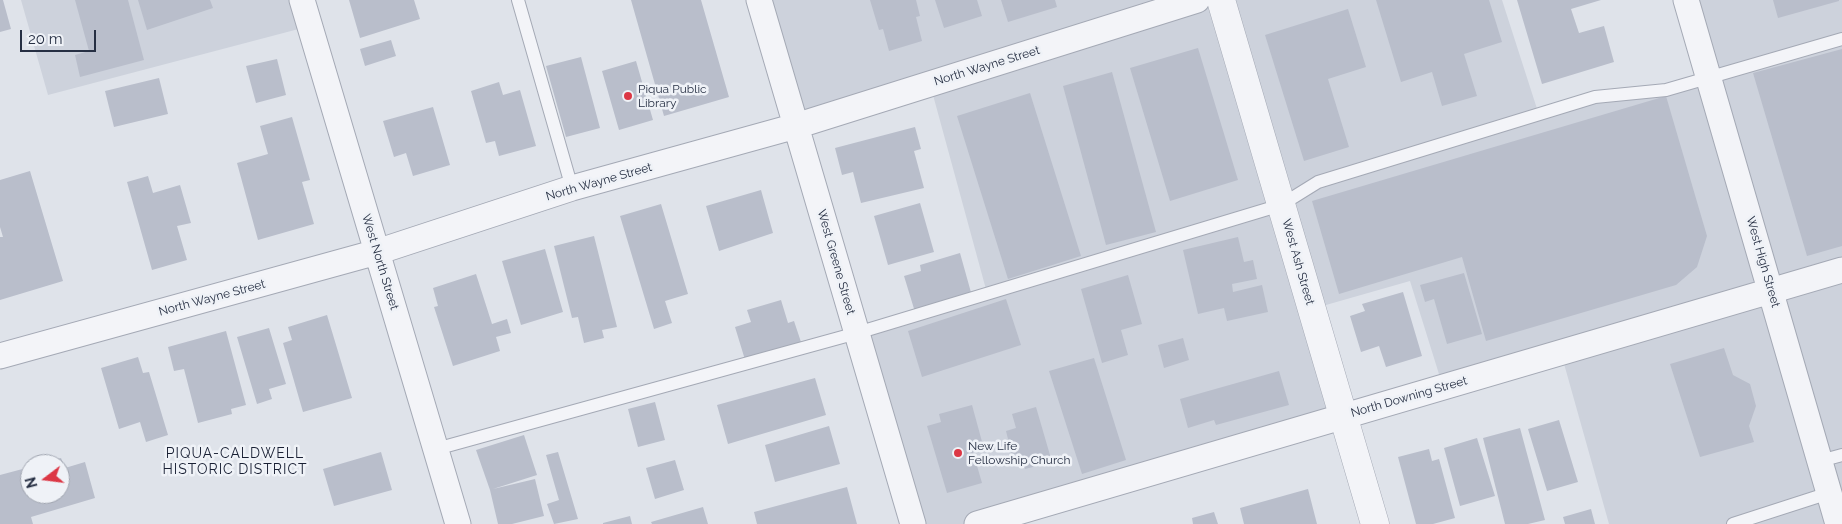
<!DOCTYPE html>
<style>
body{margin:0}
#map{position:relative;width:1842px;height:524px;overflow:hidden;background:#dfe3ea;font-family:Raleway,sans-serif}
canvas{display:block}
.north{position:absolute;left:20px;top:454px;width:50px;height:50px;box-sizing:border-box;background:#eff2f7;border:1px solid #9fa4af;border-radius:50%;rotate:255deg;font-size:14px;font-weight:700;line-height:20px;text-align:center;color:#262f43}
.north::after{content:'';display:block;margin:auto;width:18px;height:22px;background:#dc3745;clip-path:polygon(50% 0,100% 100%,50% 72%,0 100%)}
.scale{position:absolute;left:20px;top:30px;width:76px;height:22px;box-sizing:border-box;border:2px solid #262f43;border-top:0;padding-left:6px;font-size:15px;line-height:18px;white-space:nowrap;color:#262f43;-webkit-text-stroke:4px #eff2f7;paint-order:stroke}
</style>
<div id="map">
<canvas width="1842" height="524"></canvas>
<div class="north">N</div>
<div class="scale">20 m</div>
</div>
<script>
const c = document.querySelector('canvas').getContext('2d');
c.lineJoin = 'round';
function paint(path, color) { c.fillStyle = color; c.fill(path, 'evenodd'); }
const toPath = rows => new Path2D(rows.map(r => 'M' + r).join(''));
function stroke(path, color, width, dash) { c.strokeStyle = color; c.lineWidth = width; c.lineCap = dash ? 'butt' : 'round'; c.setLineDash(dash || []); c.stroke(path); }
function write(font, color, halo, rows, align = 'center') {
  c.font = font + ' Raleway,sans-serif'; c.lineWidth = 5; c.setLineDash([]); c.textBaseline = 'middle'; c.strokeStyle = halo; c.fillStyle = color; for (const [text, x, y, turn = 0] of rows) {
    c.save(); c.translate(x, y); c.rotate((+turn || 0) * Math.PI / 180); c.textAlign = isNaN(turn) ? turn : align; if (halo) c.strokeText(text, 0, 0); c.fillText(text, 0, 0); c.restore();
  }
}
paint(toPath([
 [21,0,302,0,310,26,48,95],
 [759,0,1502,0,1539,115,1710,77,1686,0,1842,0,1842,524,1609,524,1561,353,1443,387,1410,281,1312,309,1343,416,977,524,913,524,857,333,987,293,930,84,796,126]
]), '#cdd2dc');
paint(toPath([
 [0,0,3,0,11,29,0,32],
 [75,0,128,0,144,60,80,77,75,55,89,51],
 [138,0,210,0,213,8,147,30],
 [349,0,414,0,420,19,360,38],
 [631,0,701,0,729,97,664,116],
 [870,0,916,0,920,16,916,17,922,41,889,51,883,29,879,30],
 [935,0,977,0,982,16,944,28],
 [1001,0,1055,0,1057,7,1008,22],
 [1376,0,1489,0,1502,42,1464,54,1477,96,1442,106,1432,72,1401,82],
 [1517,0,1601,0,1571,9,1579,33,1604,26,1614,62,1542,84],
 [1773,0,1839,0,1839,1,1778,18],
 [1348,9,1366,67,1328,79,1349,147,1304,161,1265,35],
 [391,40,396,56,365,66,360,49],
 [1198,48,1238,180,1170,201,1130,68],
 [1842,49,1842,246,1807,256,1753,73],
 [581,57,600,128,566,137,546,66],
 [277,59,286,95,256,103,246,66],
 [636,61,653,120,619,130,602,71],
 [1112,72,1156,232,1106,245,1063,86],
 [159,78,168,114,114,127,105,91],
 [499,82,503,95,520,90,536,146,499,156,495,141,486,143,471,91],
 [1030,93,1081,256,1008,279,957,116],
 [1666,96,1707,236,1697,267,1676,285,1486,341,1462,257,1339,294,1312,201],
 [433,107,450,165,413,176,406,153,394,157,383,121],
 [292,117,310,180,302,182,314,224,258,240,237,163,268,154,260,126],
 [915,127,921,149,914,151,924,188,861,203,853,172,842,175,835,148],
 [30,171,63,281,0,300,0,237,3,237,0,227,0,180],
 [148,176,153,193,180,185,191,223,177,226,187,260,152,270,127,182],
 [761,190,773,233,719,251,706,206],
 [920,203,934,252,888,265,874,216],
 [661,204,688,294,665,301,672,323,654,329,620,216],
 [594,236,617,327,602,330,604,338,584,343,578,317,572,318,554,246],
 [1238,237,1244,262,1253,260,1257,279,1232,284,1233,292,1262,285,1268,312,1227,321,1224,308,1198,314,1183,250],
 [545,249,563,312,521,325,502,261],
 [960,253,972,296,915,312,904,276,921,271,920,265],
 [1464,273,1482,334,1447,344,1434,299,1425,302,1420,285],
 [476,274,492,324,507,319,511,333,496,337,500,351,453,366,434,307,438,306,433,288],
 [1128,275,1142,324,1121,330,1128,355,1102,363,1081,289],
 [1403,292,1422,356,1386,367,1379,346,1361,352,1350,316,1365,311,1362,304],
 [1006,299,1021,345,922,377,908,331],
 [781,300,788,323,794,321,802,345,746,363,735,327,751,322,747,310],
 [327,315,352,398,303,412,283,343,292,340,288,327],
 [269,328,286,384,269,389,272,399,257,404,237,337],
 [226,331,246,405,231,409,232,414,198,423,184,369,174,371,168,347],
 [1183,338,1189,360,1164,368,1158,345],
 [1724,348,1733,375,1750,384,1756,406,1749,426,1754,442,1700,457,1670,364],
 [138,357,143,373,149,372,168,435,146,442,140,422,119,429,101,368],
 [1094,358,1126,460,1082,474,1049,371],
 [1279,371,1289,405,1216,425,1214,420,1188,428,1180,399],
 [815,378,826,415,728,444,717,405],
 [655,402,665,440,638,447,628,409],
 [972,405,984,449,973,452,982,483,947,493,927,426,941,422,939,414],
 [1036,407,1052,462,1025,469,1020,453,1012,455,1006,431,1016,428,1012,414],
 [1559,420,1578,482,1547,491,1528,429],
 [829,426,840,464,775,482,765,445],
 [1520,428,1545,520,1528,524,1505,524,1483,438],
 [524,435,537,475,493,489,535,479,544,516,512,524,498,524,490,490,476,450],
 [1477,438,1495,496,1460,506,1444,448],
 [1429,449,1432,461,1439,459,1455,518,1433,524,1416,524,1398,457],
 [381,452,392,490,334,506,323,469],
 [558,452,578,519,554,524,547,504,559,500,546,455],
 [61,458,65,468,85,462,95,498,31,517,33,524,0,524,0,475,30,467,30,494,60,494,60,464,41,463],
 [675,460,684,490,655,499,646,468],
 [847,487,857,524,757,524,754,512],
 [1308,489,1317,524,1244,524,1240,508],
 [703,507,708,524,652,524,651,522],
 [1591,509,1595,524,1565,524,1563,517],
 [1214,512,1218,524,1193,524,1192,518],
 [630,516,632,524,603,524,603,523]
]), '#b9becb');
const service = toPath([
 [518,0,572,188],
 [436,449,857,333,1281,205,1318,182,1595,97,1666,90,1842,39],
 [1820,461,1842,455],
 [1733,524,1829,493]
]);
const minor = toPath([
 [302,0,458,524],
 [759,0,913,524],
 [1686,0,1838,524],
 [0,356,377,252,572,188,796,126,1197,0],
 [977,524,1842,270]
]);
const tertiary = toPath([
 [1221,0,1375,524]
]);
stroke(service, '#a4a9b5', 14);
stroke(minor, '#a4a9b5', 27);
stroke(tertiary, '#a4a9b5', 29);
stroke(service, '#f3f4f8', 12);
stroke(minor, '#f3f4f8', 25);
stroke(tertiary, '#f3f4f8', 28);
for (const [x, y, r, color] of [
 [628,96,5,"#dc3745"],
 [958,453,5,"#dc3745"]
]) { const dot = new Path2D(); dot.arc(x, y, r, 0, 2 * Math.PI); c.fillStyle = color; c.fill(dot); stroke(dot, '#eff2f7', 2); }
write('12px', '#262f43', '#eff2f7', [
 ["North Wayne Street",987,66,-17],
 ["North Wayne Street",599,182,-16],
 ["West North Street",380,262,73],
 ["West Greene Street",836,262,74],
 ["West Ash Street",1298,262,74],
 ["West High Street",1763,262,74],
 ["North Wayne Street",212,298,-15],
 ["North Downing Street",1409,397,-16]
]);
write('12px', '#262f43', '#eff2f7', [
 ["Piqua Public",638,89],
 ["Library",638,103],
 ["New Life",968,446],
 ["Fellowship Church",968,460]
], 'left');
c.letterSpacing = '1px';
write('14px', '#192034', '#eff2f7', [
 ["PIQUA-CALDWELL",235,454],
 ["HISTORIC DISTRICT",235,470]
]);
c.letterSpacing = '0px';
</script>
